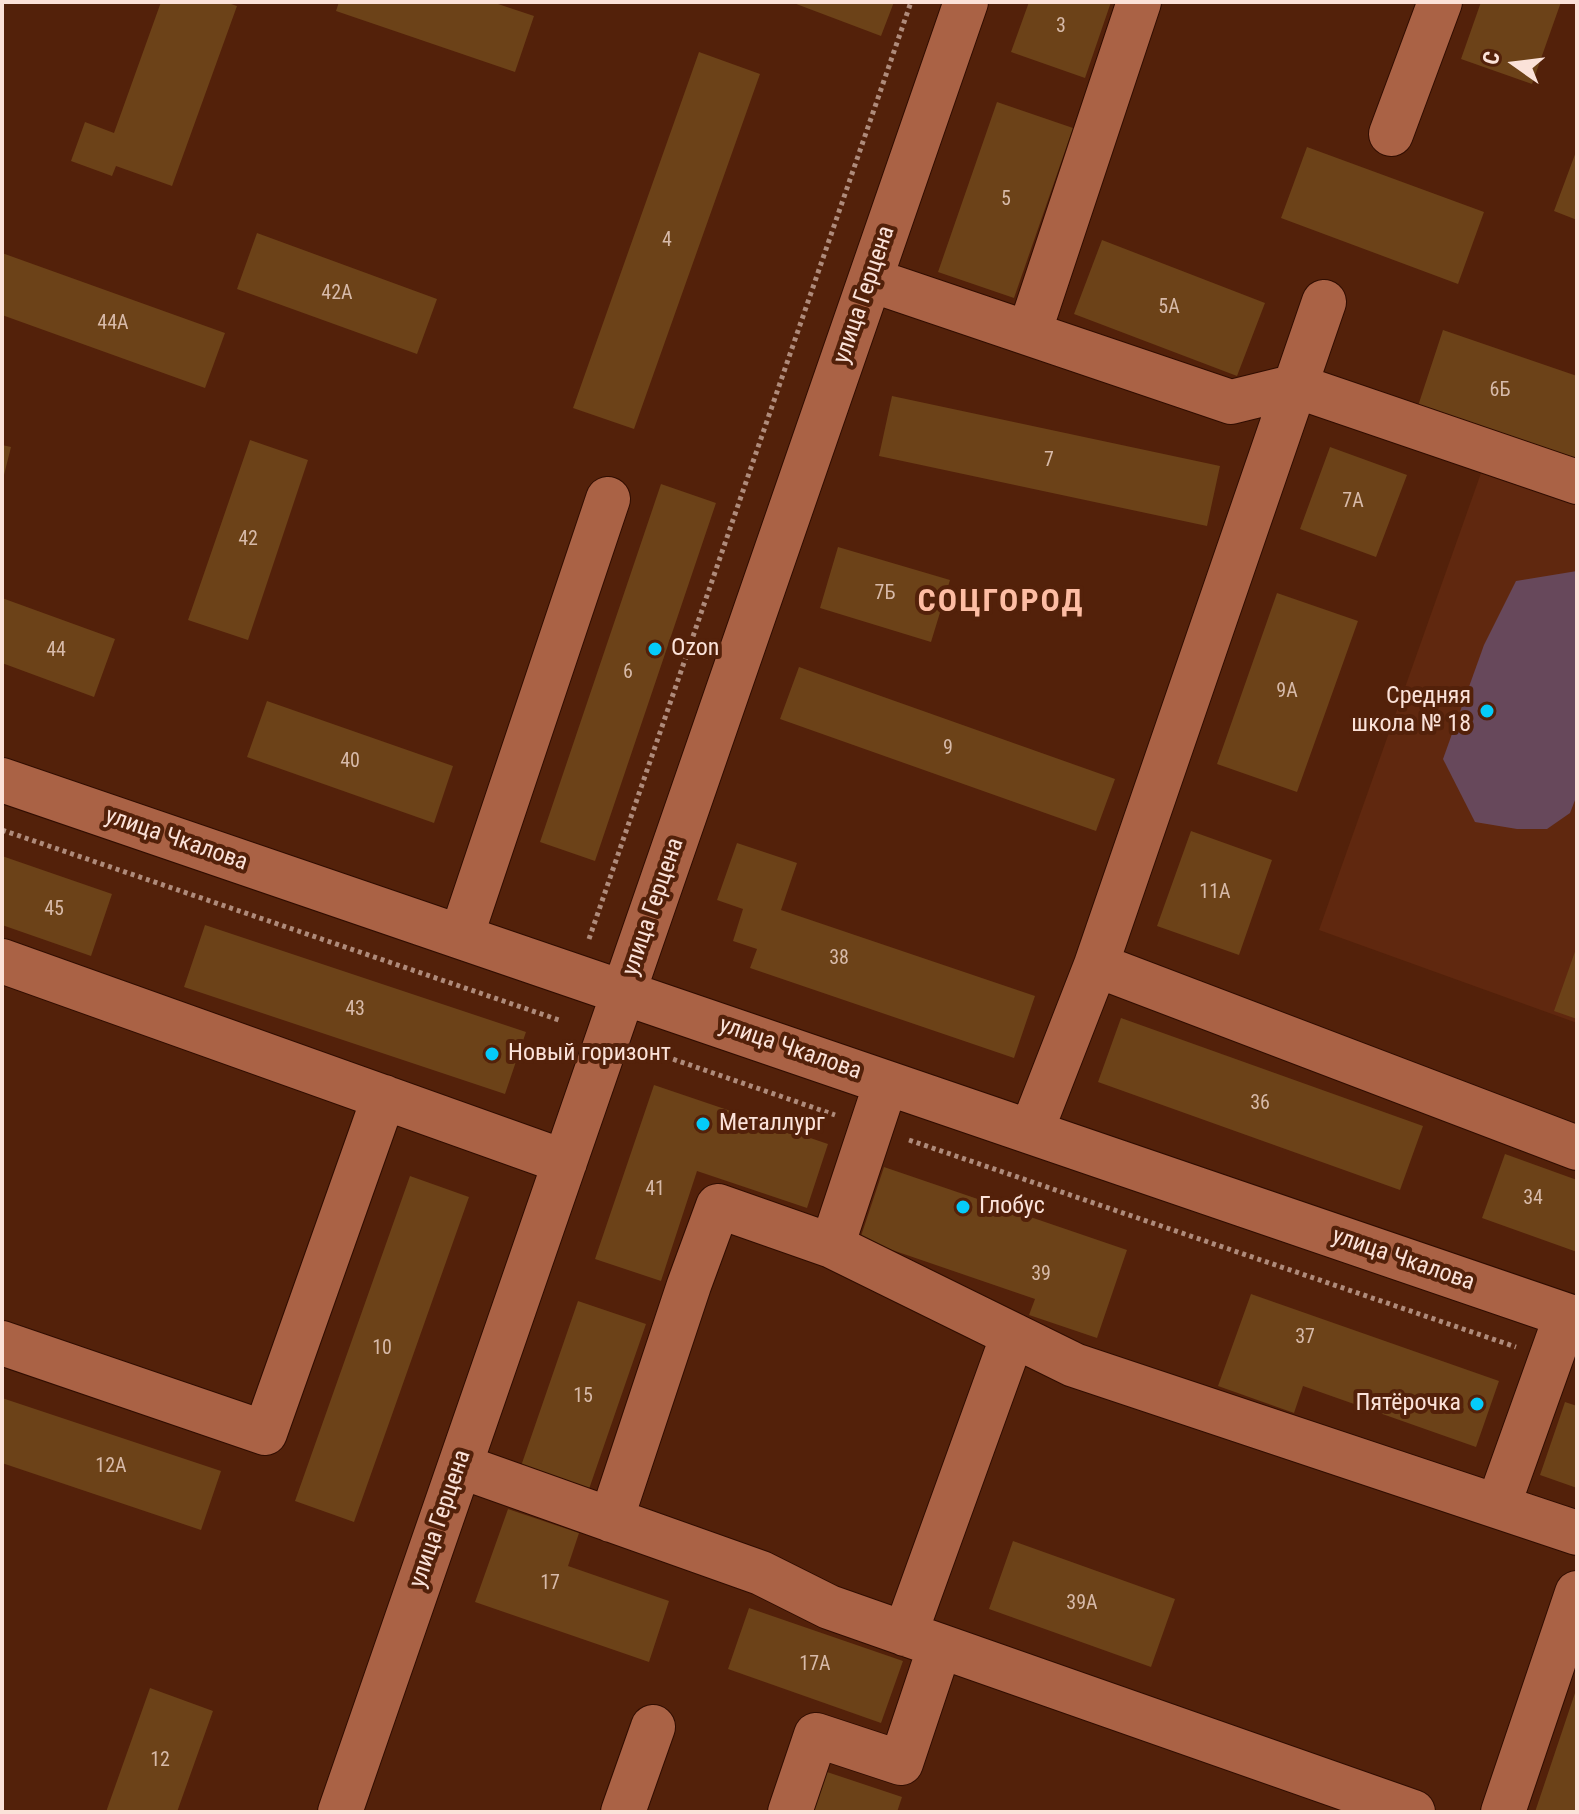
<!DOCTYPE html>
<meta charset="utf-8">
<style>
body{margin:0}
#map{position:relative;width:1579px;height:1814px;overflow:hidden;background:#53210a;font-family:"Roboto Condensed",sans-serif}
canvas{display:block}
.frame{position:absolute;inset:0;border:4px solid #fbe2d9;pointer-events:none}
.north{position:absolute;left:1475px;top:24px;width:80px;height:80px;-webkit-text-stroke:6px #53210a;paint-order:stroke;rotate:284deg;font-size:22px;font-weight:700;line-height:32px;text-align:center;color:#fbe2d9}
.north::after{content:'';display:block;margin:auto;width:28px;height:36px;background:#fbe2d9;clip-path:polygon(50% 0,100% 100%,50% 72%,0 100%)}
</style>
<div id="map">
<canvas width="1579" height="1814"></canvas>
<div class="frame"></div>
<div class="north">С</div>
</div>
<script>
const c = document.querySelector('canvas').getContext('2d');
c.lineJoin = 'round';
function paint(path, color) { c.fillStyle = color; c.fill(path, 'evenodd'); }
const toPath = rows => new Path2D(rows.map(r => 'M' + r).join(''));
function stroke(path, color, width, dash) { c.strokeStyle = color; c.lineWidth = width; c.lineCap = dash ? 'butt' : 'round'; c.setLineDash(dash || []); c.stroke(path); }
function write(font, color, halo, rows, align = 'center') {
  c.font = font + ' "Roboto Condensed",sans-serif'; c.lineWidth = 8; c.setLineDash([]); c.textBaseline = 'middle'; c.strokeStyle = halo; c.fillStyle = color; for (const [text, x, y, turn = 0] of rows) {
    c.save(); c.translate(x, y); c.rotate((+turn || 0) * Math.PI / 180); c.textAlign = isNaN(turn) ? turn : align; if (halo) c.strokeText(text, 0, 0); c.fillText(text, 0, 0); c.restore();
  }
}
paint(toPath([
 [1486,459,1577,492,1577,1023,1319,930]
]), '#60280f');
paint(toPath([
 [1577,571,1577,795,1570,813,1547,829,1517,829,1475,822,1443,759,1484,645,1516,581]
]), '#67485b');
paint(toPath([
 [161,2,225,2,237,6,172,186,116,166,112,176,71,161,85,122,114,133],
 [339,2,492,2,534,16,515,72,336,11],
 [791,2,894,2,881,36],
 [1029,2,1111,2,1085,78,1011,52],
 [1481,2,1561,2,1532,84,1461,59],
 [699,52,760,74,634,429,573,408],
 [997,102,1073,128,1014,298,938,272],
 [1307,147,1484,212,1458,284,1281,218],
 [1577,149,1577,220,1554,211],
 [257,233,437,299,417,354,237,289],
 [1102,240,1265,303,1237,376,1074,314],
 [2,253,225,333,205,388,2,315],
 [1443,330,1577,376,1577,461,1418,406],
 [892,396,1220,466,1207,526,879,456],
 [250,440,308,460,248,640,188,620],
 [2,445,11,447,3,479,2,479],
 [1330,447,1407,475,1376,557,1300,529],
 [661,484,716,503,595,861,540,842],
 [838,547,950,580,931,642,820,608],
 [1277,593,1358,621,1297,792,1217,764],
 [2,598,115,639,94,697,2,663],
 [799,667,1115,779,1096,831,780,719],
 [267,701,453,766,434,823,247,757],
 [1191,831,1272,860,1239,955,1157,926],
 [737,843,797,863,781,910,1035,996,1014,1058,750,968,757,949,733,941,743,909,717,900],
 [2,856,112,894,91,956,2,925],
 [205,925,526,1032,505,1094,184,987],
 [1577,946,1577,1019,1554,1011],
 [1121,1018,1423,1126,1400,1190,1098,1082],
 [654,1085,828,1144,807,1208,697,1171,661,1281,595,1259],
 [1505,1154,1577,1180,1577,1252,1482,1218],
 [884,1167,1127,1250,1097,1338,1029,1315,1035,1299,860,1239],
 [410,1176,469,1197,354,1522,295,1501],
 [1251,1294,1499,1381,1476,1447,1303,1386,1294,1413,1218,1386],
 [578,1301,646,1324,588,1492,520,1469],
 [2,1398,221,1471,201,1530,2,1463],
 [1565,1402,1577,1406,1577,1488,1540,1475],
 [508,1509,579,1533,568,1566,669,1601,649,1662,475,1602],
 [1013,1541,1175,1599,1151,1667,989,1609],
 [749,1608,903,1661,881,1723,728,1669],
 [150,1688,213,1711,177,1812,106,1812],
 [1576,1690,1577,1812,1535,1812],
 [824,1771,902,1797,897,1812,810,1812]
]), '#6c4218');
const minor = toPath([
 [1391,134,1440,2],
 [871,280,1231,402,1296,386,1577,482],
 [1029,333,1139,2],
 [2,780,1577,1319],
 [461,937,608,499],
 [2,961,565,1162],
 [1096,965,1324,302],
 [1031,1132,1096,965,1577,1148],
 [832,1246,886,1083],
 [2,1343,265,1433,384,1097],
 [460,1466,761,1573,829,1607,1413,1812],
 [1498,1506,1566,1316],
 [611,1520,689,1285,718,1206,832,1246,1074,1365,1577,1533],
 [905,1634,1013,1335],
 [340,1812,966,2],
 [623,1812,653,1727],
 [790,1812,816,1735,901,1763,940,1646],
 [1503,1812,1577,1593]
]);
stroke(minor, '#300d01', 46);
stroke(toPath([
 [2,830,559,1020],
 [589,939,911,2],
 [658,1054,835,1115],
 [909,1140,1516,1347]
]), '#af8b7b', 5, [4, 4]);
stroke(minor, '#aa6245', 44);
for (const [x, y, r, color] of [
 [655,649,8,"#05cbf9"],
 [1487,711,8,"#05cbf9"],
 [492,1054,8,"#05cbf9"],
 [703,1124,8,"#05cbf9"],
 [963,1207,8,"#05cbf9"],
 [1477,1404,8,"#05cbf9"]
]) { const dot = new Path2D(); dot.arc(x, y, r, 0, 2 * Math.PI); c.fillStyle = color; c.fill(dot); stroke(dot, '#53210a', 3); }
write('20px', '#d7baa9', null, [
 ["3",1061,27],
 ["5",1006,200],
 ["4",667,241],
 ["42А",337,294],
 ["5А",1169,308],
 ["44А",113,324],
 ["6Б",1500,391],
 ["7",1049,461],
 ["7А",1353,502],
 ["42",248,540],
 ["7Б",885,594],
 ["44",56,651],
 ["6",628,673],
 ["9А",1287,692],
 ["9",948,749],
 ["40",350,762],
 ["11А",1215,893],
 ["45",54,910],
 ["38",839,959],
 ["43",355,1010],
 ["36",1260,1104],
 ["41",655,1190],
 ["34",1533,1199],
 ["39",1041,1275],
 ["37",1305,1338],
 ["10",382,1349],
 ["15",583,1397],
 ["12А",111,1467],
 ["17",550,1584],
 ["39А",1082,1604],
 ["17А",815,1665],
 ["12",160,1761]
]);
write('24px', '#fbe2d9', '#53210a', [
 ["улица Герцена",865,295,-71],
 ["улица Чкалова",176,840,19],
 ["улица Герцена",654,907,-71],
 ["улица Чкалова",790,1049,19],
 ["улица Чкалова",1403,1260,19],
 ["улица Герцена",441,1519,-71]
]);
write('24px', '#fbe2d9', '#53210a', [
 ["Ozon",671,649],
 ["Средняя",1471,697,"right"],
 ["школа № 18",1471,725,"right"],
 ["Новый горизонт",508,1054],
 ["Металлург",719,1124],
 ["Глобус",979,1207],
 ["Пятёрочка",1461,1404,"right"]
], 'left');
c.letterSpacing = '2px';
write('bold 32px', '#fdbda4', '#53210a', [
 ["СОЦГОРОД",1001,603]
]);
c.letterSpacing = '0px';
</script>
